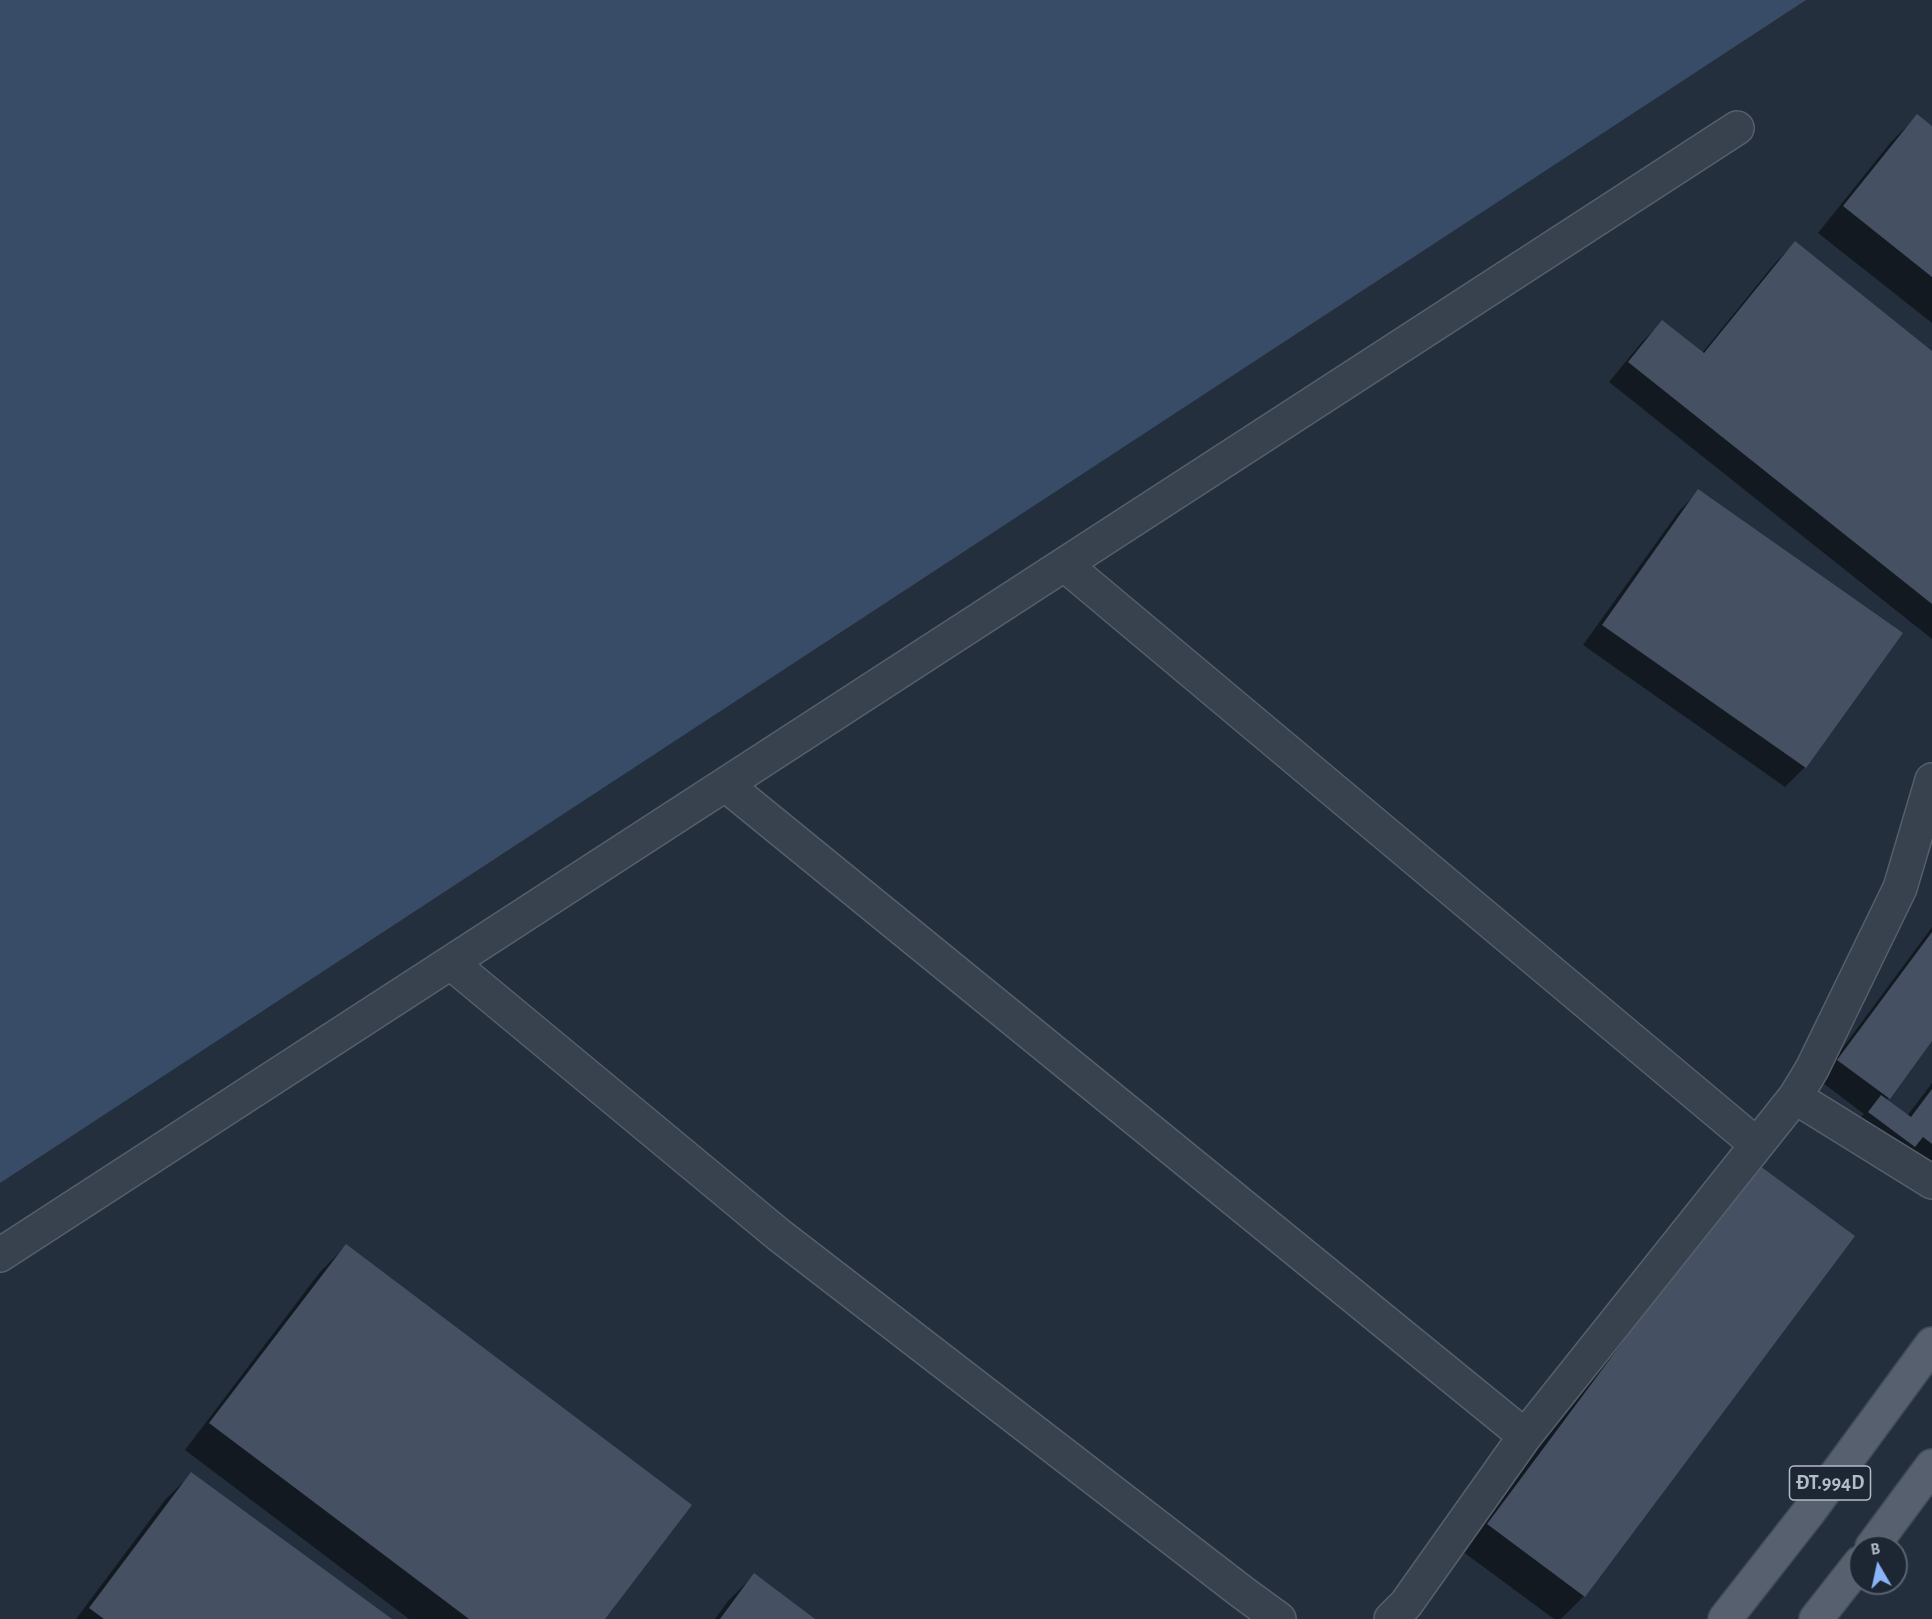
<!DOCTYPE html>
<meta charset="utf-8">
<style>
body{margin:0}
#map{position:relative;width:1932px;height:1619px;overflow:hidden;background:#242f3e;font-family:"Alegreya Sans",sans-serif}
canvas{display:block}
.north{position:absolute;left:1848px;top:1535px;width:60px;height:60px;box-sizing:border-box;background:#1d2633;border:2px solid #59626f;border-radius:50%;rotate:351deg;font-size:16px;font-weight:700;line-height:24px;text-align:center;color:#b4bcc9}
.north::after{content:'';display:block;margin:auto;width:21px;height:27px;background:#8ab4f8;clip-path:polygon(50% 0,100% 100%,50% 72%,0 100%)}
</style>
<div id="map">
<canvas width="1932" height="1619"></canvas>
<div class="north">B</div>
</div>
<script>
const c = document.querySelector('canvas').getContext('2d');
c.lineJoin = 'round';
function paint(path, color) { c.fillStyle = color; c.fill(path, 'evenodd'); }
const toPath = rows => new Path2D(rows.map(r => 'M' + r).join(''));
function stroke(path, color, width, dash) { c.strokeStyle = color; c.lineWidth = width; c.lineCap = dash ? 'butt' : 'round'; c.setLineDash(dash || []); c.stroke(path); }
function write(font, color, halo, rows, align = 'center') {
  c.font = font + ' "Alegreya Sans",sans-serif'; c.lineWidth = 4.5; c.setLineDash([]); c.textBaseline = 'middle'; c.strokeStyle = halo; c.fillStyle = color; for (const [text, x, y, turn = 0] of rows) {
    c.save(); c.translate(x, y); c.rotate((+turn || 0) * Math.PI / 180); c.textAlign = isNaN(turn) ? turn : align; if (halo) c.strokeText(text, 0, 0); c.fillText(text, 0, 0); c.restore();
  }
}
paint(toPath([
 [0,0,1806,0,0,1183]
]), '#394c67');
paint(toPath([
 [1917,116,1932,128,1932,323,1818,233,1891,142],
 [1795,243,1932,353,1932,639,1609,382,1642,342,1662,322,1702,353,1775,263],
 [1699,491,1805,767,1785,787,1583,645,1679,511],
 [1932,927,1932,1039,1886,1101,1907,1116,1932,1083,1932,1171,1855,1123,1864,1114,1819,1080],
 [1730,1191,1584,1596,1561,1619,1554,1619,1462,1551],
 [346,1246,603,1619,409,1619,185,1450,320,1272],
 [191,1474,390,1619,76,1619,165,1500],
 [754,1575,813,1619,715,1619,728,1601]
]), '#0007');
paint(toPath([
 [1917,114,1932,126,1932,277,1843,206],
 [1795,241,1932,351,1932,604,1628,362,1662,320,1704,353],
 [1698,489,1903,633,1806,768,1602,625],
 [1932,932,1932,1041,1890,1099,1837,1060],
 [1932,1089,1932,1144,1923,1137,1915,1147,1868,1112,1881,1095,1911,1117],
 [1756,1163,1855,1236,1585,1597,1487,1524],
 [346,1244,692,1505,605,1619,469,1619,209,1423],
 [191,1472,392,1619,104,1619,89,1608],
 [754,1573,815,1619,720,1619]
]), '#455162');
const minor = toPath([
 [1065,565,1756,1144],
 [726,785,1525,1436],
 [451,963,779,1235,1242,1592,1279,1619],
 [1795,1097,1932,1182],
 [0,1255,1737,128],
 [1391,1619,1406,1604,1525,1436,1795,1097,1812,1069,1900,888,1932,780]
]);
const major = toPath([
 [1872,1547,1932,1466],
 [1725,1619,1808,1513,1932,1344],
 [1816,1619,1860,1563]
]);
stroke(minor, '#565f6c', 36);
stroke(major, '#414a57', 36);
stroke(minor, '#38414e', 33);
stroke(major, '#56606e', 33);
for (const [x, y, w] of [
 [1830,1483,81]
]) { const box = new Path2D(); box.roundRect(x - w / 2, y - 17, w, 34, 4.5); c.fillStyle = '#1d2633'; c.fill(box); stroke(box, '#b4bcc9', 1.5); }
write('bold 20px', '#b4bcc9', null, [
 ["ĐT.994D",1830,1483]
]);
</script>
